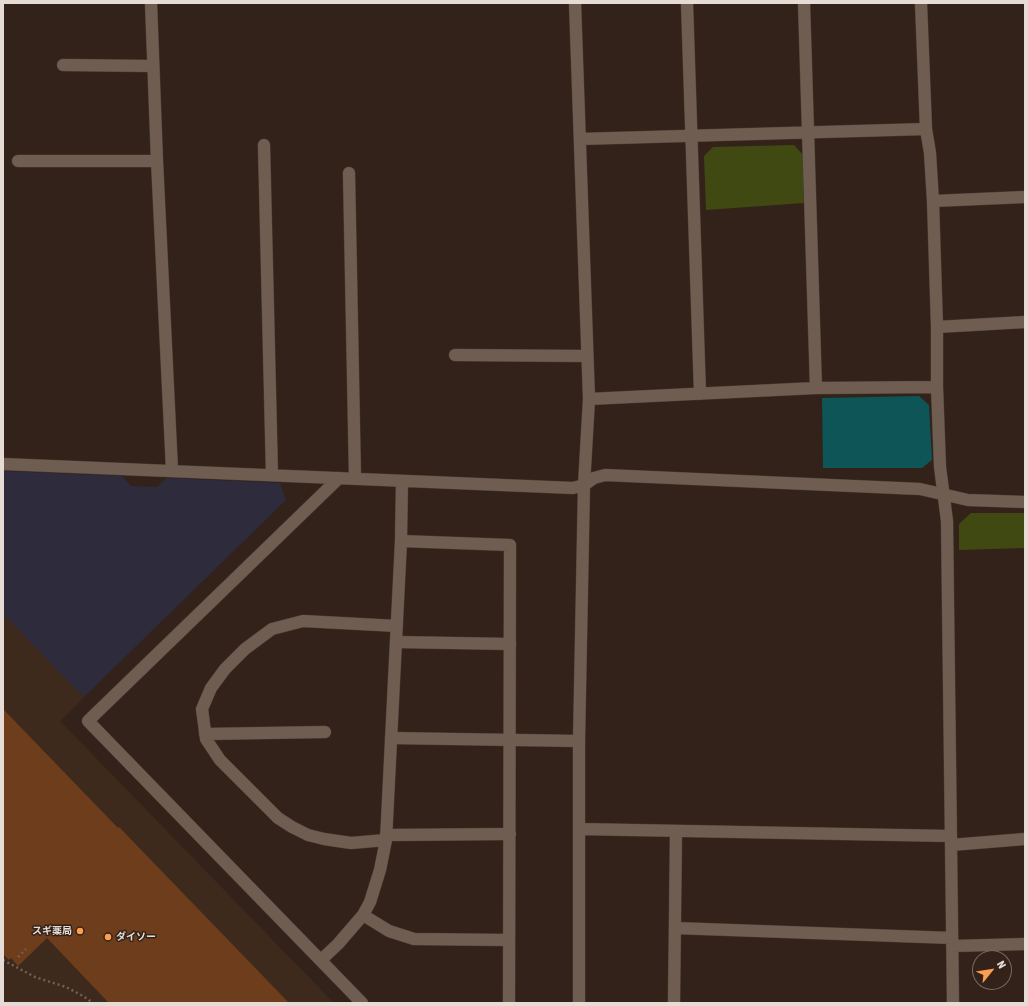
<!DOCTYPE html>
<meta charset="utf-8">
<style>
body{margin:0}
#map{position:relative;width:1028px;height:1006px;overflow:hidden;background:#322219;font-family:"Asap Condensed",sans-serif}
canvas{display:block}
.frame{position:absolute;inset:0;border:4px solid #e6dbd5;pointer-events:none}
.north{position:absolute;left:972px;top:950px;width:40px;height:40px;box-sizing:border-box;background:#322219;border:1px solid #7a6c64;border-radius:50%;rotate:60deg;font-size:11px;font-weight:700;line-height:16px;text-align:center;color:#e6dbd5}
.north::after{content:'';display:block;margin:auto;width:14px;height:18px;background:#fb9e50;clip-path:polygon(50% 0,100% 100%,50% 72%,0 100%)}
</style>
<div id="map">
<canvas width="1028" height="1006"></canvas>
<div class="frame"></div>
<div class="north">N</div>
</div>
<script>
const c = document.querySelector('canvas').getContext('2d');
c.lineJoin = 'round';
function paint(path, color) { c.fillStyle = color; c.fill(path, 'evenodd'); }
const toPath = rows => new Path2D(rows.map(r => 'M' + r).join(''));
function stroke(path, color, width, dash) { c.strokeStyle = color; c.lineWidth = width; c.lineCap = dash ? 'butt' : 'round'; c.setLineDash(dash || []); c.stroke(path); }
function write(font, color, halo, rows, align = 'center') {
  c.font = font + ' "Asap Condensed","Noto Sans JP",sans-serif'; c.lineWidth = 3; c.setLineDash([]); c.textBaseline = 'middle'; c.strokeStyle = halo; c.fillStyle = color; for (const [text, x, y, turn = 0] of rows) {
    c.save(); c.translate(x, y); c.rotate((+turn || 0) * Math.PI / 180); c.textAlign = isNaN(turn) ? turn : align; if (halo) c.strokeText(text, 0, 0); c.fillText(text, 0, 0); c.restore();
  }
}
paint(toPath([
 [3,614,84,697,60,721,334,1003,3,1003]
]), '#3e2a1d');
paint(toPath([
 [3,471,122,476,131,486,157,487,167,478,280,483,286,500,84,697,3,614]
]), '#2e2b3c');
paint(toPath([
 [794,145,803,155,804,203,706,210,704,156,713,147],
 [971,513,1025,513,1025,548,959,550,959,524]
]), '#404912');
paint(toPath([
 [919,396,929,405,932,460,922,468,823,468,822,398]
]), '#0d5557');
paint(toPath([
 [3,709,118,828,119,827,289,1003,109,1003,47,938,18,966,11,958,9,960,3,954]
]), '#6e3e1c');
const lane = toPath([
 [396,642,510,644],
 [391,738,579,741],
 [386,835,510,834]
]);
const street = toPath([
 [151,3,157,161,172,470],
 [575,3,589,399,584,485,579,741,579,1003],
 [687,3,700,394],
 [804,3,816,388],
 [921,3,926,129,930,153,933,201,937,327,937,387,940,467,947,521,953,1003],
 [63,65,153,66],
 [580,139,926,129],
 [264,145,272,475],
 [18,161,157,161],
 [349,173,355,478],
 [933,201,1025,197],
 [937,327,1025,322],
 [455,355,587,356],
 [589,399,816,388,937,387],
 [3,464,573,488,584,485,594,478,605,475,920,489,968,500,1025,502],
 [339,478,88,721,362,1003],
 [401,541,510,545,509,1003],
 [205,734,325,732],
 [579,829,951,836],
 [386,840,351,843,324,839,308,835,292,827,278,818,220,760,206,739,202,709,211,688,225,669,245,649,272,629,303,621,397,626],
 [951,845,1025,839],
 [363,915,389,931,414,939,509,940],
 [675,928,952,938],
 [953,946,1025,944],
 [321,960,338,944,363,915,370,902,380,870,386,840,401,541,402,481],
 [674,1003,676,831]
]);
stroke(lane, '#4a3e36', 13);
stroke(street, '#4a3e36', 13);
stroke(toPath([
 [18,957,26,949],
 [3,960,35,977,66,987,83,996,93,1003]
]), '#6f6159', 2.5, [2, 3]);
stroke(lane, '#6f5d52', 12);
stroke(street, '#6f5d52', 12);
for (const [x, y, r, color] of [
 [80,931,4,"#fb9e50"],
 [108,937,4,"#fb9e50"]
]) { const dot = new Path2D(); dot.arc(x, y, r, 0, 2 * Math.PI); c.fillStyle = color; c.fill(dot); stroke(dot, '#322219', 1.5); }
write('bold 10px', '#e6dbd5', '#322219', [
 ["スギ薬局",72,931],
 ["ダイソー",116,937,"left"]
], 'right');
</script>
